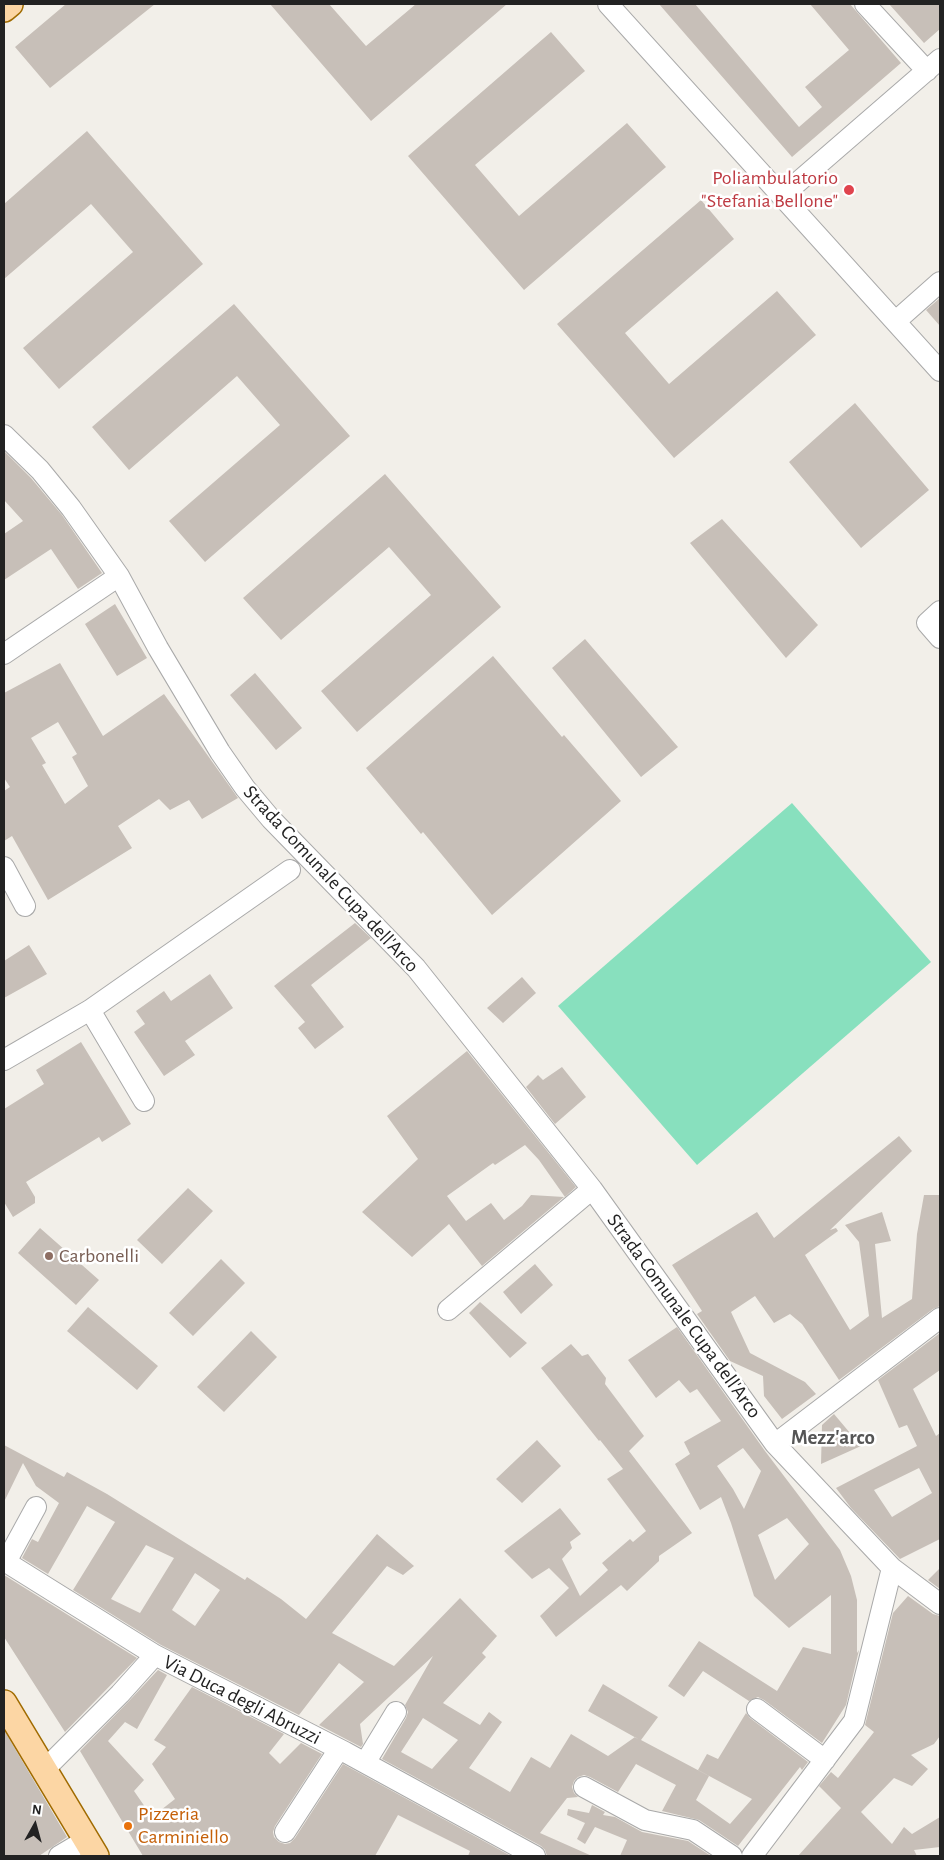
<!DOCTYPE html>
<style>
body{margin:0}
#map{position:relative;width:944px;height:1860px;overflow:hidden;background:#f2efe9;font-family:"Alegreya Sans",sans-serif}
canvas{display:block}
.frame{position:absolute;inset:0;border:5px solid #222;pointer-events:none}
.north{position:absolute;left:10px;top:1800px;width:50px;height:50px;-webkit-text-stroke:4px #fff;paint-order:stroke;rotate:7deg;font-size:14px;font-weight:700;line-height:20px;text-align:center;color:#222}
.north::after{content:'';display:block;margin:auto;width:18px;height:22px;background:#222;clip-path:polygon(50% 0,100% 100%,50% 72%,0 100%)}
</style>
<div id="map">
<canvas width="944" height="1860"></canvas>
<div class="frame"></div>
<div class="north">N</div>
</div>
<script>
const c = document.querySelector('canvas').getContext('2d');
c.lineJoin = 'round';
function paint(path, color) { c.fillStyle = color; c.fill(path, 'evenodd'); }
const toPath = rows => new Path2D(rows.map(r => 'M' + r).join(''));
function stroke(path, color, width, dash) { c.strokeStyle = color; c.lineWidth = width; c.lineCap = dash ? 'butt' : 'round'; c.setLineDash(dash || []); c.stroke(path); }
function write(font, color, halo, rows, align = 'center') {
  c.font = font + ' "Alegreya Sans",sans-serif'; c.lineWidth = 5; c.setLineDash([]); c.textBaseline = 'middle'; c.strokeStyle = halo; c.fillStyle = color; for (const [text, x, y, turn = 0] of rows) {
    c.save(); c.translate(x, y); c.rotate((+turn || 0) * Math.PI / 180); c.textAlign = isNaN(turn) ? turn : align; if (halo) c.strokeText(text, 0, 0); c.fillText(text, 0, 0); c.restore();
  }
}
paint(toPath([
 [792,803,931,962,697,1165,558,1006]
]), '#88e0be');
paint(toPath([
 [66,4,155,4,50,88,15,47],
 [270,4,329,4,366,46,416,4,507,4,371,121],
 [659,4,695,4,799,127,822,107,805,87,849,50,810,4,850,4,901,63,792,157],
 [889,4,940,4,940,29,924,43],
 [551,32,585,71,475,165,519,216,627,123,666,167,524,290,408,156],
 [87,131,203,264,59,389,23,348,133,252,91,204,4,279,4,204],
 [701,200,734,239,625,333,669,384,777,291,816,335,674,458,557,324],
 [940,298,940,326,926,310],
 [234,304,350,436,205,562,169,521,280,425,237,376,129,470,92,427],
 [855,403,929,490,861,548,789,462],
 [4,451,31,478,62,515,102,573,78,589,51,549,4,580,4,534,23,521,4,500],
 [385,474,501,607,357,732,321,691,431,595,389,547,281,640,243,598],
 [722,519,818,625,786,658,690,543],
 [115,604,147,658,117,676,85,624],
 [585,639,678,747,641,777,552,668],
 [493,656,562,737,564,735,621,801,492,915,423,832,421,834,366,768],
 [60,663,103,736,164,694,238,798,202,819,189,800,170,810,159,799,118,826,132,848,48,900,12,836,4,841,4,791,10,787,4,778,4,693],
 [58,722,77,754,72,757,88,786,65,804,42,765,46,763,31,738],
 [255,673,302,728,276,750,230,695],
 [355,923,371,938,311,985,344,1027,315,1049,298,1028,305,1022,274,986],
 [29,945,47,974,4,998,4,961],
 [210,974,233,1008,185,1041,195,1055,164,1076,134,1032,145,1024,136,1011,164,991,171,1001],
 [522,977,536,993,503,1023,487,1008],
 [81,1042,131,1124,102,1142,99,1137,26,1182,35,1197,35,1203,13,1217,4,1202,4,1109,44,1084,36,1070],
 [467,1051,576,1187,565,1197,539,1160,525,1145,495,1165,493,1163,447,1196,466,1221,491,1203,504,1220,522,1206,531,1195,564,1197,482,1266,449,1224,412,1257,362,1212,418,1159,387,1116],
 [562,1067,586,1097,555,1124,526,1087,538,1075,543,1080],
 [899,1136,912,1151,830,1230,836,1228,838,1231,805,1255,850,1330,869,1316,859,1242,845,1225,882,1212,891,1241,875,1244,882,1318,912,1299,917,1234,924,1195,940,1195,940,1306,933,1309,839,1380,802,1324,790,1314,774,1323,755,1296,731,1312,750,1353,805,1382,816,1394,782,1419,764,1396,763,1376,730,1361,697,1314,702,1311,672,1265,757,1212,774,1238],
 [188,1188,213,1211,162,1264,137,1240],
 [40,1228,99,1280,76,1305,18,1253],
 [221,1259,245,1283,193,1336,169,1313],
 [535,1264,553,1285,521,1314,503,1292],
 [480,1302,527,1343,510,1358,469,1313],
 [88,1307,158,1366,137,1390,67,1331],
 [677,1327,765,1451,840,1550,851,1576,857,1600,857,1653,859,1650,846,1705,822,1743,764,1700,758,1697,749,1701,703,1671,684,1697,668,1686,699,1641,777,1691,803,1647,831,1654,831,1595,789,1628,754,1596,731,1523,721,1497,700,1510,675,1464,690,1454,684,1442,721,1421,697,1389,690,1393,679,1380,656,1398,628,1360],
 [743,1448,761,1471,744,1509,733,1489,717,1466],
 [787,1518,809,1544,775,1580,758,1535],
 [251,1331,277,1357,224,1412,197,1387],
 [940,1333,940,1370,913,1389,936,1436,940,1433,940,1539,900,1559,851,1508,836,1488,917,1446,907,1425,899,1428,878,1380],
 [919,1468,932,1493,892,1517,874,1490],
 [571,1344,582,1356,588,1354,606,1378,605,1384,644,1436,629,1451,692,1533,659,1556,659,1561,627,1591,621,1585,556,1637,540,1616,569,1588,549,1568,532,1579,504,1551,560,1508,581,1534,570,1542,572,1548,562,1559,580,1596,608,1570,602,1563,630,1539,633,1542,646,1531,607,1479,623,1469,600,1440,599,1441,541,1368],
 [834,1414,861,1446,821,1464,822,1425],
 [537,1440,561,1466,522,1503,496,1479],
 [4,1445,64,1477,67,1472,107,1494,245,1580,247,1577,281,1599,306,1619,377,1534,414,1566,403,1575,387,1566,332,1633,394,1666,460,1598,497,1636,482,1653,486,1657,443,1703,480,1725,489,1712,502,1722,469,1768,510,1792,531,1757,550,1768,571,1734,608,1756,635,1737,638,1739,588,1711,603,1684,658,1717,641,1740,709,1776,696,1800,730,1824,752,1799,698,1770,707,1754,718,1759,746,1713,750,1718,808,1762,802,1770,800,1767,738,1846,699,1820,662,1811,676,1785,636,1764,618,1792,590,1777,584,1775,578,1777,574,1781,572,1787,574,1793,578,1797,567,1798,540,1833,592,1856,547,1856,545,1850,541,1846,382,1759,406,1718,408,1712,405,1705,433,1656,360,1724,363,1744,361,1747,319,1725,364,1682,339,1663,299,1715,161,1645,73,1590,115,1522,87,1506,48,1574,22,1558,32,1539,38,1542,59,1503,36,1486,23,1463,4,1502],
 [146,1545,174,1558,140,1613,111,1599],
 [195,1573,220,1590,195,1626,172,1610],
 [423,1718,458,1740,432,1769,401,1752],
 [940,1568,940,1589,928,1580],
 [4,1575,137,1658,65,1732,4,1637],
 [908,1596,933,1614,940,1616,940,1736,934,1744,911,1755,928,1769,912,1786,894,1778,861,1812,892,1844,904,1827,912,1834,940,1817,940,1847,914,1850,917,1856,798,1856,841,1808,819,1786,831,1772,838,1778,874,1732,865,1725,893,1613],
 [158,1670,167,1675,137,1729,125,1722,108,1741,144,1780,134,1791,152,1817,175,1799,152,1764,166,1747,154,1740,192,1687,284,1734,269,1753,280,1764,301,1743,322,1754,275,1826,273,1832,274,1837,279,1842,285,1844,290,1843,295,1838,343,1764,511,1856,468,1856,470,1851,398,1815,375,1856,143,1856,80,1751,128,1702],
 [4,1730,67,1837,39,1856,4,1856],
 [592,1805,605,1812,603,1815,615,1817,642,1832,688,1841,711,1856,620,1856,627,1840,595,1827,585,1844,577,1839,585,1823,567,1815,568,1809,589,1813]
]), '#c7bfb8');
const minor = toPath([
 [608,4,940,371],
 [865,4,927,71],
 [783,195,940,59],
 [896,321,940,282],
 [4,435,40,470,71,508,119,576,158,648,220,752,245,788,271,819,416,968,592,1189,775,1444,892,1568,940,1604],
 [940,611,927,623,940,638],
 [4,654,119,576],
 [4,867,25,906],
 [90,1010,144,1101],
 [4,1060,90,1010,290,870],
 [448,1310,592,1189],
 [775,1444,940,1318],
 [36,1507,6,1562,155,1655,345,1752,535,1856],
 [757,1709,825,1760],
 [365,1763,396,1712],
 [44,1770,120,1694,155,1655],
 [584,1787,645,1820,693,1830,732,1856],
 [285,1832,339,1749],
 [59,1856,86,1840],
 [752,1856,854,1721,892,1568]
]);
const major = toPath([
 [4,9,10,4],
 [4,1703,96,1856]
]);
stroke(minor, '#a9a9a9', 22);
stroke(major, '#a06b00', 28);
stroke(minor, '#fff', 20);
stroke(major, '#fcd6a4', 25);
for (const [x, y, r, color] of [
 [849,190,6,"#e0444e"],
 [49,1256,5,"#8d6e63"],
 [128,1826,5,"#e8710a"]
]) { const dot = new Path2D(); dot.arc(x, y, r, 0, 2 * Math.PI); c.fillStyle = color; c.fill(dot); stroke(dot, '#fff', 2); }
write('20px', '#be3a42', '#fff', [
 ["Poliambulatorio",838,178],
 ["\"Stefania Bellone\"",838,201]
], 'right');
write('20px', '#222', '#fff', [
 ["Strada Comunale Cupa dell'Arco",331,879,47],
 ["Strada Comunale Cupa dell'Arco",684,1316,54],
 ["Via Duca degli Abruzzi",242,1700,27]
]);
write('20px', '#785e54', '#fff', [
 ["Carbonelli",59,1256]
], 'left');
write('20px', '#c56008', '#fff', [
 ["Pizzeria",138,1814],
 ["Carminiello",138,1837]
], 'left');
write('bold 21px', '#555', '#fff', [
 ["Mezz'arco",833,1438]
]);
</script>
